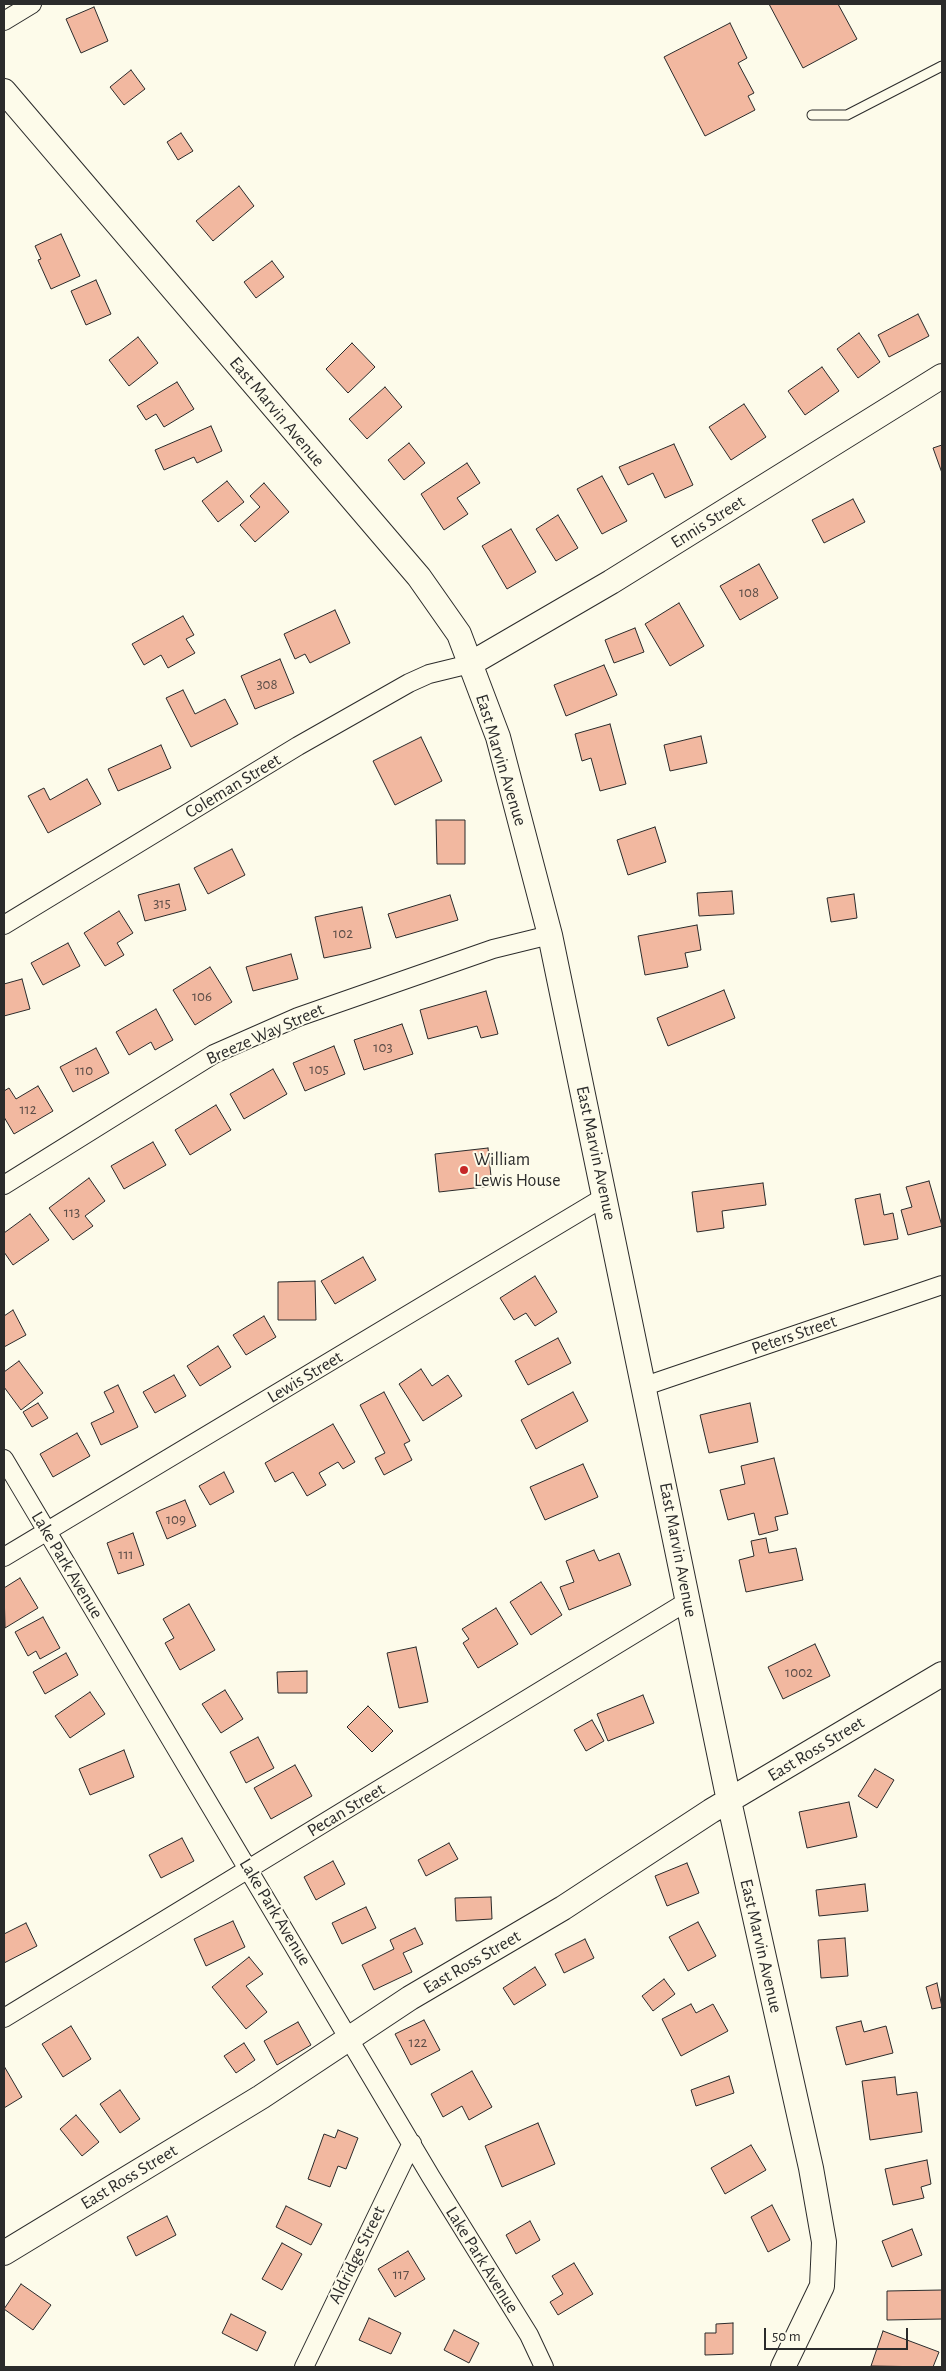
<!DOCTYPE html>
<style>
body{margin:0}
#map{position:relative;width:946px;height:2371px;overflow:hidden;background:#fdfbea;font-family:"Alegreya Sans",sans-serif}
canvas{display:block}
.frame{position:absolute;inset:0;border:5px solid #2b2b2b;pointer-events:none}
.scale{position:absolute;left:764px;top:2328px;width:144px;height:22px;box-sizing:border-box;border:2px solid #2b2b2b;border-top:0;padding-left:6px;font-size:15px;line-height:18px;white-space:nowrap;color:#2b2b2b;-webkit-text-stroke:4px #fdfbea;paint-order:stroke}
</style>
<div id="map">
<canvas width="946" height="2371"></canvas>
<div class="frame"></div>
<div class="scale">50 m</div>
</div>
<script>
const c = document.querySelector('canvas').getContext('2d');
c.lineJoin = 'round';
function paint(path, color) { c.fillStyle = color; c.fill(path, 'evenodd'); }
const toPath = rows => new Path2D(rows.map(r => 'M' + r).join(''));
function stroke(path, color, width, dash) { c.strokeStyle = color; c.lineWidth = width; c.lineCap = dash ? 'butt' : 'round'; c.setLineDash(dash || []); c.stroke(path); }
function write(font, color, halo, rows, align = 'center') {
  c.font = font + ' "Alegreya Sans",sans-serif'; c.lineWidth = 4; c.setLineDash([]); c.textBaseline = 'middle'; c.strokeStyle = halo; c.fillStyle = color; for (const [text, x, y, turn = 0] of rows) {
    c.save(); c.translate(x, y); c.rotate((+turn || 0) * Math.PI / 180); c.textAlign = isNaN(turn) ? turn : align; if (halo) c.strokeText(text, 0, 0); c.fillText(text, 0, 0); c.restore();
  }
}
const building = toPath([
 [769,4,838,4,857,39,803,68,769,4],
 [94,7,108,41,81,53,66,19,94,7],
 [730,23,747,58,738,63,754,93,748,96,755,110,705,136,664,57,730,23],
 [131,70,145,89,124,105,110,87,131,70],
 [181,133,193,151,178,160,167,142,181,133],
 [239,186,254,206,213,241,196,221,239,186],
 [61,234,80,276,51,289,38,260,41,259,35,246,61,234],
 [272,261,284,277,256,298,244,282,272,261],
 [96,280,111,314,86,325,71,291,96,280],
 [918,314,929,336,889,357,878,335,918,314],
 [859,333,880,362,858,378,837,349,859,333],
 [138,337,158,363,129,386,109,360,138,337],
 [352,343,375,367,348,393,326,369,352,343],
 [822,367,839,391,805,415,788,391,822,367],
 [177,382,194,409,164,427,156,414,146,420,137,406,177,382],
 [385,387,402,407,367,439,349,419,385,387],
 [744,404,766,437,731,460,709,427,744,404],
 [211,426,222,451,197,463,194,457,164,470,155,450,211,426],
 [409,443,425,463,404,480,388,460,409,443],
 [674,444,693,485,665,498,653,473,628,485,619,467,674,444],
 [942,445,942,473,933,448,942,445],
 [467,463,480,483,457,498,468,514,444,530,421,494,467,463],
 [602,476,627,521,602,534,577,489,602,476],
 [227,481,244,502,218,522,202,501,227,481],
 [264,483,289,512,255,542,240,525,260,507,250,496,264,483],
 [853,499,865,522,824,543,812,520,853,499],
 [558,515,578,548,556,561,536,529,558,515],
 [511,529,536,572,507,589,482,546,511,529],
 [759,564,778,598,740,620,720,586,759,564],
 [679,603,704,646,670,666,645,624,679,603],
 [335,610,350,643,310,663,305,654,295,659,284,634,335,610],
 [183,616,194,635,186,639,195,653,168,668,161,655,144,665,132,644,183,616],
 [635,628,644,652,614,663,605,640,635,628],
 [280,659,294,693,255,709,241,676,280,659],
 [604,665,617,695,566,716,554,685,604,665],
 [183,690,195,714,225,699,238,724,191,747,166,698,183,690],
 [610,724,626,784,600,791,591,758,582,761,575,734,610,724],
 [701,736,707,763,670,771,664,745,701,736],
 [421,737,442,781,395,805,373,761,421,737],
 [161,745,171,768,118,791,108,769,161,745],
 [87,779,101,804,48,833,28,796,44,788,50,800,87,779],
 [436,820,465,820,465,864,437,864,436,820],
 [655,827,666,862,628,875,617,840,655,827],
 [232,849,245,875,208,894,194,868,232,849],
 [179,884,186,910,145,921,138,895,179,884],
 [732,891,734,914,699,916,697,893,732,891],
 [854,894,857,918,831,922,827,898,854,894],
 [450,895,458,920,396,938,388,914,450,895],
 [362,907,371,948,324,958,315,917,362,907],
 [119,911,133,933,117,943,124,955,105,966,84,933,119,911],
 [697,925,701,950,685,953,688,967,645,975,638,936,697,925],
 [68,943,80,966,43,985,31,963,68,943],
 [291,954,298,979,253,991,246,967,291,954],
 [210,967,232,1002,195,1025,173,990,210,967],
 [22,979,30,1009,4,1016,4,984,22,979],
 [724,990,735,1018,668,1046,657,1018,724,990],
 [486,991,498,1034,481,1038,477,1026,428,1039,420,1010,486,991],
 [156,1009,173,1040,155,1050,151,1042,129,1055,116,1032,156,1009],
 [402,1024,413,1054,364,1070,354,1040,402,1024],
 [334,1046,345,1074,305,1091,293,1063,334,1046],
 [96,1048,109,1073,73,1092,60,1067,96,1048],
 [273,1069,287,1094,244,1119,230,1094,273,1069],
 [38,1086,53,1111,14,1134,4,1117,4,1091,9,1088,16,1099,38,1086],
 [216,1105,231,1130,190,1155,175,1130,216,1105],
 [153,1142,166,1165,124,1189,111,1166,153,1142],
 [488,1148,492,1186,439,1192,435,1154,488,1148],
 [89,1178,105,1201,85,1216,93,1226,73,1240,49,1208,89,1178],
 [929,1181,942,1226,908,1235,901,1210,912,1207,906,1187,929,1181],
 [763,1183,766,1205,722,1211,724,1228,697,1232,692,1192,763,1183],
 [880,1194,884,1215,893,1213,898,1239,864,1245,855,1199,880,1194],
 [30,1214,49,1240,13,1265,4,1252,4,1233,30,1214],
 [363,1257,376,1280,335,1304,321,1281,363,1257],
 [535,1276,557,1312,535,1326,526,1313,514,1320,500,1298,535,1276],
 [315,1281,316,1320,278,1320,278,1282,315,1281],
 [13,1310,26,1335,4,1347,4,1316,13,1310],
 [264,1316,276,1337,246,1355,233,1335,264,1316],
 [558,1338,571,1363,528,1385,515,1361,558,1338],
 [218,1346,231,1367,200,1386,187,1366,218,1346],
 [19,1361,43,1393,21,1410,4,1387,4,1372,19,1361],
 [421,1369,432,1386,448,1375,462,1396,423,1421,399,1384,421,1369],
 [174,1375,186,1396,155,1413,143,1392,174,1375],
 [118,1385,138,1427,101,1445,91,1423,114,1412,104,1392,118,1385],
 [384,1392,410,1441,404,1444,412,1460,384,1475,375,1458,385,1453,360,1405,384,1392],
 [573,1392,588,1421,536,1449,521,1420,573,1392],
 [38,1403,48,1418,32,1427,23,1412,38,1403],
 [750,1403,758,1442,709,1453,700,1415,750,1403],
 [333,1424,355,1462,343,1469,338,1462,319,1473,326,1485,307,1496,293,1472,275,1482,265,1463,333,1424],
 [77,1433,90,1456,53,1477,40,1454,77,1433],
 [774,1458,788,1514,775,1517,778,1530,759,1535,754,1513,728,1520,720,1490,745,1484,741,1466,774,1458],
 [583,1464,598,1497,545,1520,530,1487,583,1464],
 [224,1472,234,1492,210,1505,199,1486,224,1472],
 [185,1500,196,1526,167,1539,156,1512,185,1500],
 [133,1533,144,1565,118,1574,107,1543,133,1533],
 [766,1538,769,1553,796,1548,803,1580,746,1592,739,1560,754,1556,751,1541,766,1538],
 [594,1550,599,1561,619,1553,631,1585,569,1610,560,1587,574,1582,566,1561,594,1550],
 [20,1578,38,1608,5,1628,4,1588,20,1578],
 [541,1582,562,1615,531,1635,510,1602,541,1582],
 [189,1604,215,1650,180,1670,165,1643,174,1638,163,1619,189,1604],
 [496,1608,518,1644,478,1668,463,1643,469,1639,462,1629,496,1608],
 [43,1617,60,1648,40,1659,36,1651,28,1656,15,1632,43,1617],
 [815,1644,830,1676,783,1699,768,1667,815,1644],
 [416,1647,428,1702,399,1708,387,1653,416,1647],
 [66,1653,78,1675,45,1694,33,1672,66,1653],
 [307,1671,307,1693,278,1693,277,1672,307,1671],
 [225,1690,243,1719,221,1733,202,1704,225,1690],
 [90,1692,105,1714,70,1738,55,1716,90,1692],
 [643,1695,654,1723,608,1741,597,1714,643,1695],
 [368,1706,393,1731,372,1752,347,1727,368,1706],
 [592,1720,604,1741,586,1751,574,1730,592,1720],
 [258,1737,274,1768,246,1783,230,1752,258,1737],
 [124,1750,134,1777,90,1795,79,1769,124,1750],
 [295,1765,312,1796,271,1819,254,1788,295,1765],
 [875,1769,894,1780,877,1808,858,1796,875,1769],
 [849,1802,857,1837,807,1848,799,1812,849,1802],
 [182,1838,194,1861,161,1878,149,1855,182,1838],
 [449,1843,458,1859,426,1876,418,1860,449,1843],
 [333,1861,345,1884,316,1900,304,1877,333,1861],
 [687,1863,699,1893,667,1906,655,1876,687,1863],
 [865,1884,868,1911,819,1916,816,1890,865,1884],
 [491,1897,492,1919,456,1921,455,1898,491,1897],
 [366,1907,376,1928,342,1944,332,1923,366,1907],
 [233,1921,245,1947,206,1966,194,1939,233,1921],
 [698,1922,716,1956,688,1971,669,1937,698,1922],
 [26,1923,37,1946,4,1963,4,1934,26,1923],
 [415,1928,423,1944,403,1953,412,1972,374,1990,362,1965,394,1949,390,1940,415,1928],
 [845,1938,848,1976,821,1978,818,1940,845,1938],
 [585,1939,594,1958,564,1973,555,1954,585,1939],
 [249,1957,263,1974,246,1986,267,2012,246,2029,212,1987,249,1957],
 [535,1967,546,1985,514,2005,503,1988,535,1967],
 [664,1979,675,1994,653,2011,642,1996,664,1979],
 [937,1983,942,2007,932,2009,926,1987,937,1983],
 [691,2004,696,2013,713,2004,728,2031,681,2056,662,2019,691,2004],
 [424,2020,440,2050,411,2065,395,2034,424,2020],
 [861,2021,864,2032,886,2026,893,2053,846,2065,836,2027,861,2021],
 [298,2022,311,2045,277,2065,264,2041,298,2022],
 [71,2026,91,2059,63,2077,42,2044,71,2026],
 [244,2043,255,2060,236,2073,224,2056,244,2043],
 [4,2066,22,2097,4,2108,4,2066],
 [472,2071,492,2107,469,2120,462,2106,443,2117,431,2094,472,2071],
 [729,2076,734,2093,696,2106,691,2090,729,2076],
 [895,2077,897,2095,917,2092,922,2132,870,2140,862,2081,895,2077],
 [120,2090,140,2119,120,2133,100,2104,120,2090],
 [76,2115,99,2142,82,2156,60,2129,76,2115],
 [538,2123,555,2164,502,2187,485,2146,538,2123],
 [338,2130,358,2138,346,2169,338,2166,330,2187,308,2179,324,2134,335,2138,338,2130],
 [751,2145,766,2170,725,2194,711,2168,751,2145],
 [927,2160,931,2184,921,2187,924,2198,893,2205,885,2169,927,2160],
 [772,2205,790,2240,768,2252,751,2217,772,2205],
 [286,2206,322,2224,311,2245,276,2227,286,2206],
 [167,2216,176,2235,136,2256,127,2237,167,2216],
 [530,2221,540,2240,516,2254,506,2235,530,2221],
 [912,2229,922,2255,892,2267,882,2241,912,2229],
 [282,2243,302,2254,282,2290,262,2279,282,2243],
 [408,2251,425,2279,395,2297,378,2269,408,2251],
 [574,2263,593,2294,558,2315,550,2302,563,2294,552,2276,574,2263],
 [21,2284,51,2305,33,2330,4,2309,21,2284],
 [942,2290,942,2319,887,2320,887,2291,942,2290],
 [231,2314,266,2332,257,2351,222,2333,231,2314],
 [369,2318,401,2333,391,2354,359,2340,369,2318],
 [733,2323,733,2354,705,2355,705,2333,716,2333,716,2324,733,2323],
 [454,2330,479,2343,469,2363,444,2350,454,2330],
 [883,2331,939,2352,933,2367,871,2366,883,2331]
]);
paint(building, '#f2b8a0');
stroke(building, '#2b2b2b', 1);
const lane = toPath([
 [812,115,847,115,942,66]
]);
const street = toPath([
 [4,21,32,4],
 [4,925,298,746,409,683,429,674,470,664],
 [4,1185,214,1054,298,1017,493,949,550,935],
 [645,1386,942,1285],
 [4,1459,431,2177,529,2335,544,2367],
 [4,1557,606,1196],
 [4,2018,688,1601],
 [304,2367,412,2143]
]);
const secondary = toPath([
 [4,91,419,577,459,634,498,737,550,935,729,1801,811,2168,824,2242,822,2286,783,2367],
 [470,664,611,582,942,376],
 [4,2253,261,2097,410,1998,563,1908,711,1811,942,1674]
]);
stroke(lane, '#2b2b2b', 11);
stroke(street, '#2b2b2b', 20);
stroke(secondary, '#2b2b2b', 26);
stroke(lane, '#fdfbea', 9);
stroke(street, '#fdfbea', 18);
stroke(secondary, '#fdfbea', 24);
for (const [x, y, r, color] of [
 [464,1170,5,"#c62828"]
]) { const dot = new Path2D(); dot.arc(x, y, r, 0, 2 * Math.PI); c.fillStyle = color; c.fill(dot); stroke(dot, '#fdfbea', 2); }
write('15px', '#5d4e48', null, [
 ["108",749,592],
 ["308",267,684],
 ["315",162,903],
 ["102",343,933],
 ["106",202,996],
 ["103",383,1047],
 ["105",319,1069],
 ["110",84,1070],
 ["112",28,1109],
 ["113",72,1212],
 ["109",176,1519],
 ["111",126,1554],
 ["1002",799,1672],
 ["122",418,2042],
 ["117",401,2274]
]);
write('18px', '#2b2b2b', '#fdfbea', [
 ["East Marvin Avenue",277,412,50],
 ["Ennis Street",708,522,-32],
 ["East Marvin Avenue",501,760,73],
 ["Coleman Street",233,786,-31],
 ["Breeze Way Street",265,1034,-24],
 ["East Marvin Avenue",596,1153,78],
 ["Peters Street",794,1335,-19],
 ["Lewis Street",305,1377,-31],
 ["East Marvin Avenue",678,1550,79],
 ["Lake Park Avenue",67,1565,59],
 ["East Ross Street",816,1749,-31],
 ["Pecan Street",346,1810,-31],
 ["Lake Park Avenue",275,1912,59],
 ["East Marvin Avenue",761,1946,77],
 ["East Ross Street",472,1962,-30],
 ["East Ross Street",129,2177,-31],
 ["Aldridge Street",357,2255,-64],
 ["Lake Park Avenue",482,2260,58]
]);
write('18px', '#2b2b2b', '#fdfbea', [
 ["William",474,1160],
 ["Lewis House",474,1181]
], 'left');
</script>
